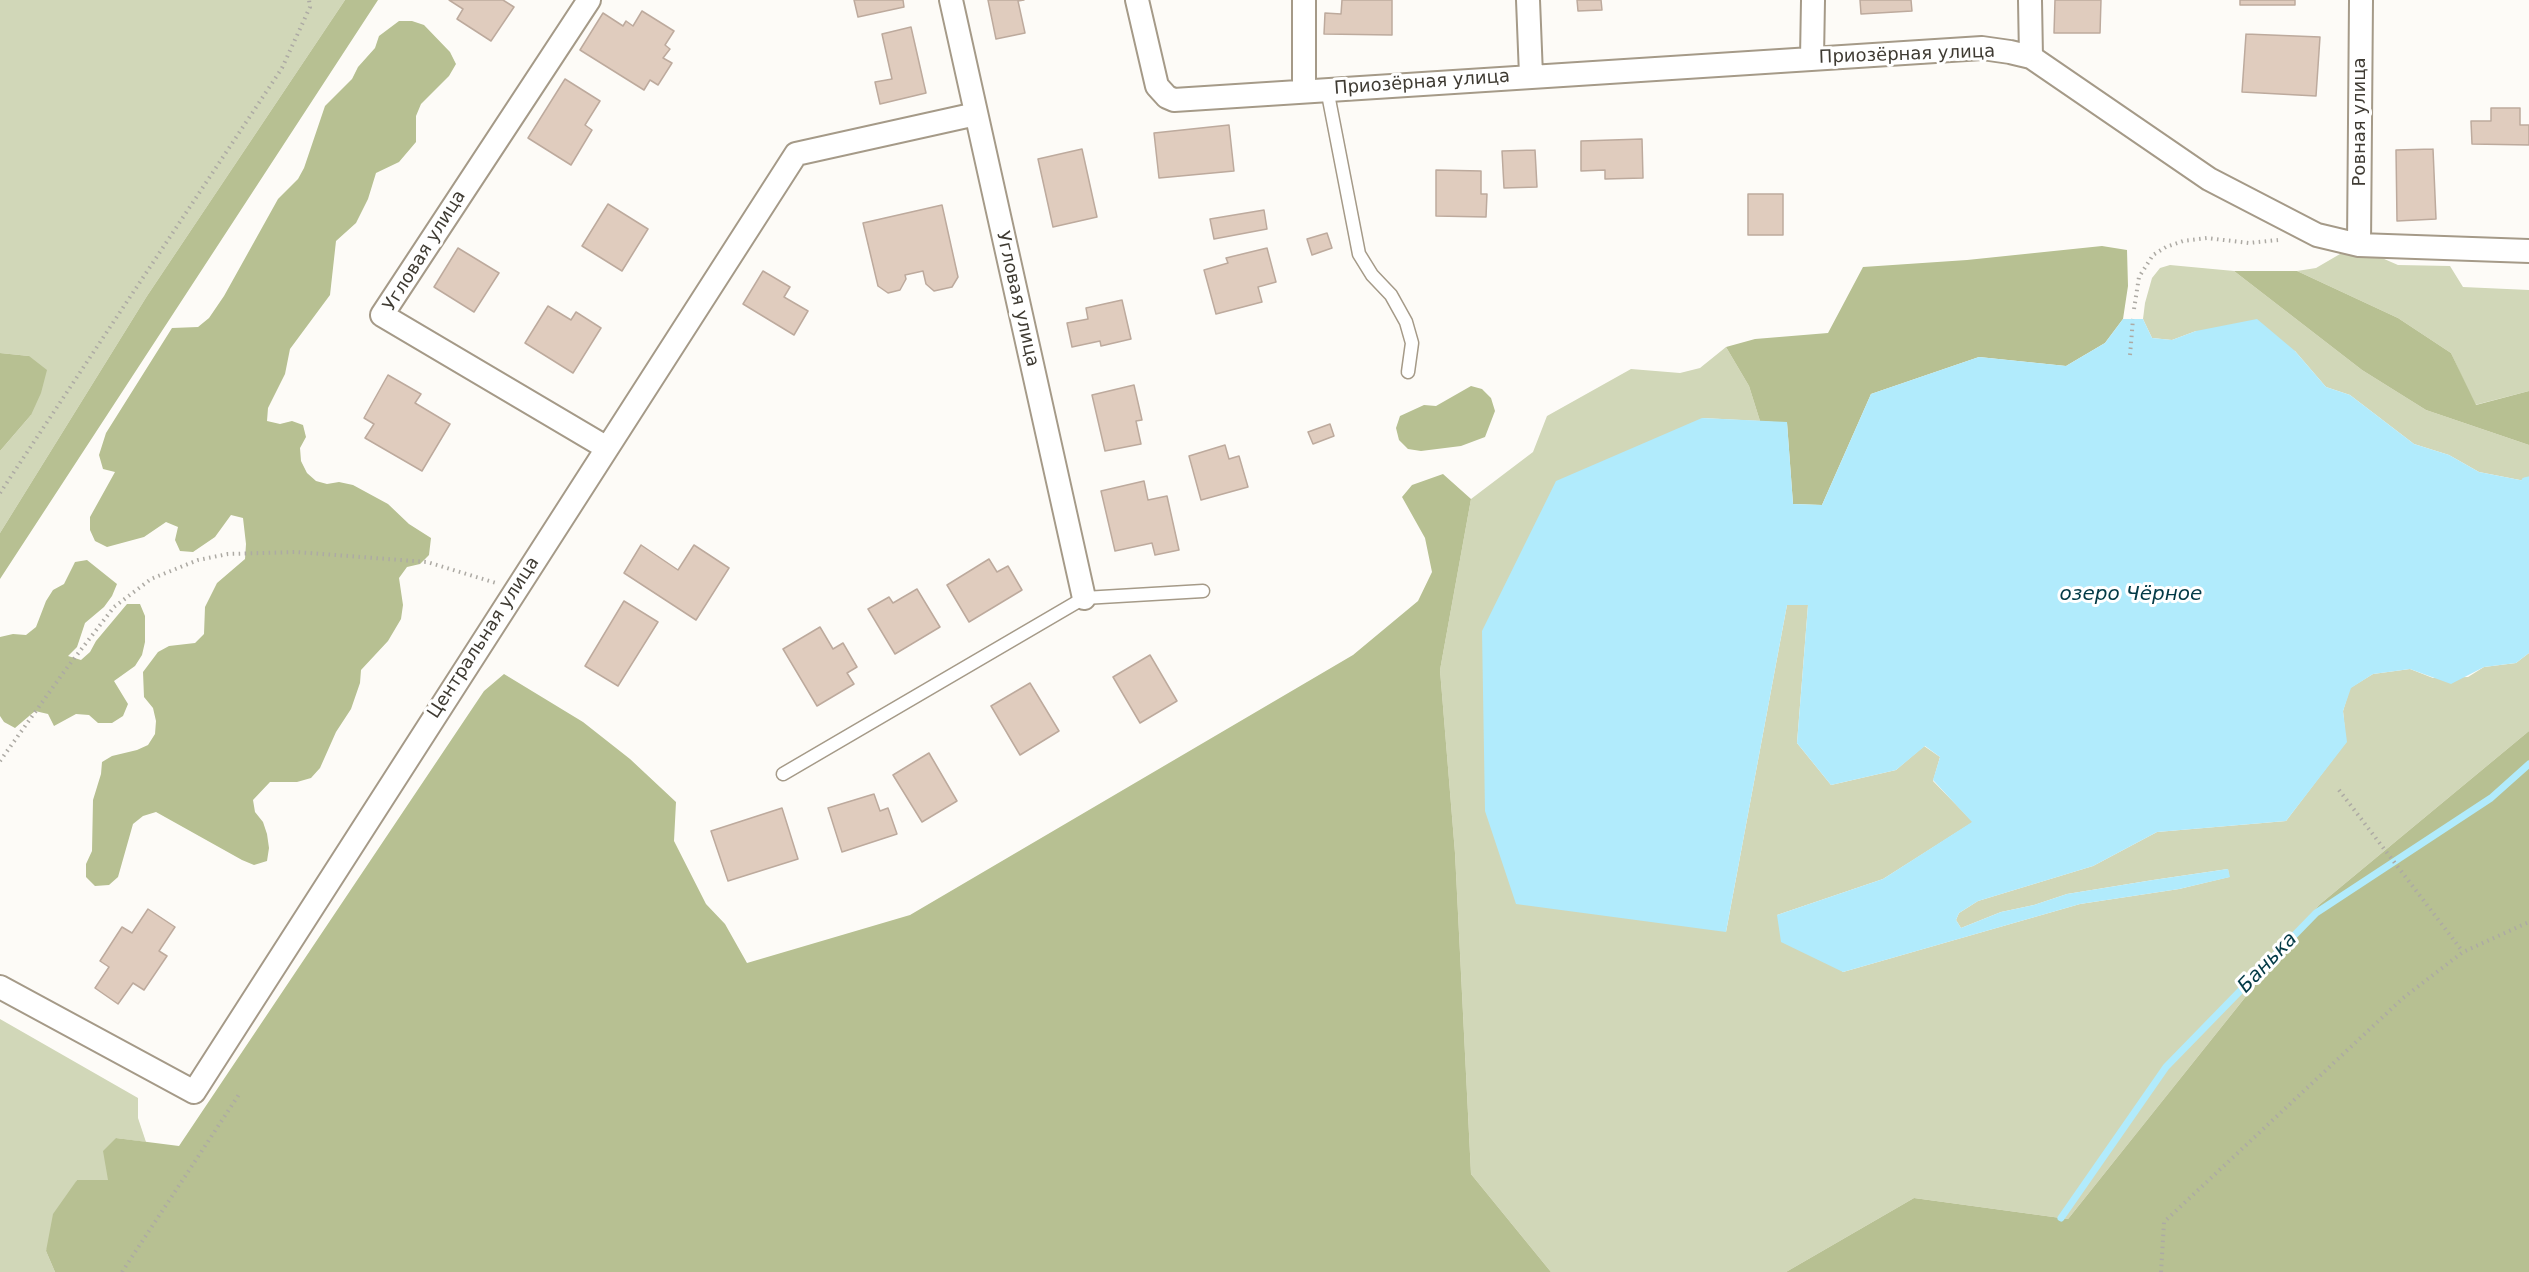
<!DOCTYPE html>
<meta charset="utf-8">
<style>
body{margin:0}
canvas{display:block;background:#fdfbf7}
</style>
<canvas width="2529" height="1272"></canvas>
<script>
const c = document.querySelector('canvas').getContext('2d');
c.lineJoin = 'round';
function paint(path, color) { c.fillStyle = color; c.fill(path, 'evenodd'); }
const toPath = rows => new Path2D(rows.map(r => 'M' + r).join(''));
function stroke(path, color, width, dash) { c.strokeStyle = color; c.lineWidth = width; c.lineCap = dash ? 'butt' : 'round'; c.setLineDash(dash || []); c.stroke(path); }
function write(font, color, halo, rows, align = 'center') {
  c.font = font + ' "DejaVu Sans",sans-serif'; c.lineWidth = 6; c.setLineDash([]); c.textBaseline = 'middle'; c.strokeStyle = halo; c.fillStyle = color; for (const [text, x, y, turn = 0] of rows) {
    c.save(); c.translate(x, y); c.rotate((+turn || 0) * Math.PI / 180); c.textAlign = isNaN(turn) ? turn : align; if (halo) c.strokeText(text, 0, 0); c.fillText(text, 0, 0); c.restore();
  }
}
paint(toPath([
 [0,0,345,0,147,296,0,533,0,451,31,415,29,356,0,353],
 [2340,254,2375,255,2398,265,2450,266,2463,287,2529,290,2529,391,2475,405,2451,353,2398,318,2297,271,2316,268],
 [2170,265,2234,271,2362,370,2426,410,2529,445,2529,484,2525,481,2479,472,2449,455,2414,444,2350,395,2326,387,2295,351,2196,331,2172,340,2152,338,2143,319,2145,303,2152,278,2160,268],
 [1726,347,1749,386,1760,421,1702,418,1726,932,1787,605,1808,605,1797,743,1831,785,1896,770,1924,746,1940,757,1933,781,1973,822,1883,879,1777,915,1843,972,2080,904,2179,889,2229,877,2228,869,2153,880,2067,894,2034,905,2001,912,1961,928,1956,920,1959,913,1978,901,2093,866,2157,832,2286,821,2346,742,2343,711,2350,688,2373,674,2410,669,2433,678,2468,677,2484,667,2516,663,2529,653,2529,731,2319,905,2068,1219,1914,1198,1786,1272,1551,1272,1471,1174,1455,853,1440,670,1471,499,1533,452,1547,416,1631,369,1680,373,1700,368],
 [0,1019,138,1098,138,1118,146,1142,116,1138,109,1180,77,1180,46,1251,55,1272,0,1272]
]), '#d1d7b8');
paint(toPath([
 [345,0,378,0,0,579,0,533,147,296],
 [399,21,412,21,424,25,450,52,456,64,449,76,421,104,416,116,416,142,399,162,376,173,368,199,356,223,336,241,330,295,290,349,285,374,268,408,267,421,280,424,292,421,303,425,306,437,300,448,301,461,307,473,316,481,327,484,339,482,353,485,388,504,409,524,431,538,429,555,420,564,407,567,399,578,403,605,401,619,388,641,361,670,360,683,351,709,336,732,320,768,311,778,297,782,270,782,253,800,255,812,263,822,267,834,269,848,267,861,254,865,242,860,156,812,143,816,133,824,118,877,109,885,95,886,86,877,86,864,92,851,93,800,101,774,102,762,112,756,137,750,148,745,155,734,156,721,153,708,144,697,143,672,158,652,169,646,195,643,204,634,205,607,217,583,245,559,246,544,243,518,231,515,215,537,193,552,180,551,175,540,178,527,166,522,144,537,107,547,95,541,90,530,90,517,115,472,103,469,99,455,106,433,172,328,198,327,209,318,224,296,278,199,298,179,304,168,325,106,352,79,358,67,375,48,379,36],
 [2102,246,2127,250,2128,286,2123,319,2105,343,2066,366,1979,357,1871,394,1822,505,1793,504,1787,423,1760,421,1749,386,1726,347,1755,339,1828,333,1863,267,1967,260],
 [2234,271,2297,271,2398,318,2451,353,2476,405,2529,391,2529,445,2426,410,2362,370],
 [0,353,29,356,47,370,41,393,31,415,0,451],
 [1471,386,1482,389,1491,398,1495,411,1485,437,1461,446,1421,451,1408,449,1399,440,1396,428,1400,416,1424,405,1436,406],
 [1443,474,1471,499,1440,670,1455,853,1471,1174,1551,1272,55,1272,46,1251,53,1214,77,1180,108,1180,103,1151,116,1138,179,1146,484,691,504,674,583,722,630,759,676,802,674,841,706,904,725,924,747,963,910,915,1353,655,1418,601,1432,572,1425,538,1402,497,1412,485],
 [87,560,117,584,112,596,104,607,85,623,77,647,68,656,81,660,90,652,96,641,127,604,140,604,145,616,145,642,142,655,135,666,114,681,128,704,123,716,112,723,98,723,89,715,76,714,54,726,48,714,35,711,15,728,4,722,0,716,0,637,13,634,26,635,36,627,46,601,53,590,64,584,75,562],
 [2529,731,2529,1272,1786,1272,1914,1198,2068,1219,2319,905]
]), '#b7c092');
paint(toPath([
 [2123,319,2143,319,2152,338,2172,340,2196,331,2257,319,2295,351,2326,387,2350,395,2414,444,2449,455,2479,472,2525,481,2529,484,2529,653,2516,663,2484,667,2451,684,2410,669,2373,674,2351,688,2343,711,2347,742,2286,821,2157,832,2093,866,1978,901,1959,913,1956,920,1961,928,2001,912,2034,905,2067,894,2153,880,2228,869,2230,877,2179,889,2080,904,1843,972,1781,942,1777,915,1883,879,1972,822,1933,780,1940,757,1925,746,1896,770,1831,785,1797,743,1808,605,1787,605,1726,932,1516,904,1485,811,1482,631,1556,481,1702,418,1787,422,1793,504,1822,505,1871,394,1979,357,2066,366,2105,343]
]), '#b1ebfc');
stroke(toPath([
 [2525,481,2529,480],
 [2061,1218,2166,1067,2316,913,2491,798,2529,764]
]), '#b1ebfc', 7);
const building = toPath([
 [449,0,503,0,514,7,491,41,457,19,463,9,449,0],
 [854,0,903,0,904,7,858,17,854,0],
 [988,0,1024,0,1018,1,1025,33,996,39,988,0],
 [1342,0,1392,0,1392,35,1324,34,1325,13,1341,14,1342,0],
 [1577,0,1601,0,1602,10,1578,11,1577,0],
 [1860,0,1911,0,1912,11,1861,14,1860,0],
 [2055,0,2101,0,2100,33,2054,33,2055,0],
 [2240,0,2295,0,2295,5,2240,5,2240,0],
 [642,11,674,31,665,45,670,49,663,58,672,63,658,85,650,80,644,90,580,50,603,13,623,26,626,21,633,26,642,11],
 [911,27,926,93,880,104,875,82,892,79,882,34,911,27],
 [2246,34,2320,37,2316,96,2242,92,2246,34],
 [565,79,600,101,585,125,592,130,571,165,528,138,565,79],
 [2491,108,2520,108,2520,125,2529,125,2529,145,2472,144,2471,121,2491,121,2491,108],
 [1229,125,1234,171,1159,178,1154,133,1229,125],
 [1642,139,1643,178,1605,179,1605,170,1581,171,1581,141,1642,139],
 [1082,149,1097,217,1053,227,1038,159,1082,149],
 [2433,149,2436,219,2397,221,2396,150,2433,149],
 [1535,150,1537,187,1504,188,1502,151,1535,150],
 [1436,170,1481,171,1481,194,1487,194,1486,217,1436,216,1436,170],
 [1748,194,1783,194,1783,235,1748,235,1748,194],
 [608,204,648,229,622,271,582,246,608,204],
 [942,205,958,277,952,287,934,291,926,284,923,271,905,275,906,279,900,290,888,293,878,286,863,223,942,205],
 [1264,210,1267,229,1214,239,1210,219,1264,210],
 [1327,233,1332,248,1312,255,1307,239,1327,233],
 [458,248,499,273,474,312,434,287,458,248],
 [1267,248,1276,282,1258,287,1262,302,1216,314,1204,270,1228,263,1226,258,1267,248],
 [763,271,790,287,784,297,808,311,794,335,743,304,763,271],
 [1122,300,1131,339,1101,346,1100,341,1072,347,1067,323,1088,319,1086,308,1122,300],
 [548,306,571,320,576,312,601,328,573,373,525,343,548,306],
 [388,375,421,394,415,403,450,424,422,471,365,438,374,424,364,418,388,375],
 [1134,385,1142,420,1136,421,1141,444,1105,451,1092,395,1134,385],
 [1330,424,1334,436,1313,444,1308,432,1330,424],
 [1225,445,1229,459,1239,456,1248,487,1201,500,1189,456,1225,445],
 [1144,481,1148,500,1167,496,1179,550,1155,555,1152,543,1115,551,1101,491,1144,481],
 [641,545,678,570,694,545,729,568,696,620,624,573,641,545],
 [989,559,997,572,1008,566,1022,590,969,622,947,585,989,559],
 [917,589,940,627,895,654,868,609,889,597,893,603,917,589],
 [624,601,658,622,618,686,585,666,624,601],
 [820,627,833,649,843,643,857,667,847,673,854,684,817,706,783,649,820,627],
 [1150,655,1177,701,1140,723,1113,677,1150,655],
 [1030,683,1059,731,1020,755,991,706,1030,683],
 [929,753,957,801,922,822,893,775,929,753],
 [874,794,880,811,888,808,897,834,842,852,828,808,874,794],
 [782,808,798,859,728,881,711,831,782,808],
 [148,909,175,927,159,951,167,956,144,990,133,983,118,1004,95,988,109,967,100,961,122,927,132,933,148,909]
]);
paint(building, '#e0ccbe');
stroke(building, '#bdaa9d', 1.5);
const service = toPath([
 [1327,89,1359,254,1372,275,1391,295,1406,322,1412,343,1408,372],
 [783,774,1084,598,1203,591]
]);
const minor = toPath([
 [589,0,382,315,607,448],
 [951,0,1084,598],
 [1137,0,1157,86,1167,97,1174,100,1982,48,2010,52,2031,57,2209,179,2317,235,2359,245,2529,251],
 [1528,0,1531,75],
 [2030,0,2031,57],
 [1812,58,1813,0],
 [1304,90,1304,0],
 [2359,245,2361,0],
 [0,987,194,1092,796,154,976,114]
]);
stroke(service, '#a59a88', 15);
stroke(minor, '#a59a88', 26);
stroke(toPath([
 [2134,309,2139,277,2153,255,2166,247,2183,241,2207,238,2249,243,2278,240],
 [2130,355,2133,319],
 [0,493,282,68,310,7,309,0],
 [0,761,66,669,114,607,151,579,198,560,228,554,296,552,427,562,496,583],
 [2339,790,2463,952],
 [122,1272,240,1093],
 [2161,1272,2164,1222,2403,998,2463,952,2529,922]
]), '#adaaa4', 4, [1.5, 4.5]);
stroke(service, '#fff', 12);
stroke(minor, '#fff', 22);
write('18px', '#3f3b33', '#fff', [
 ["Приозёрная улица",1907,55,-2],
 ["Приозёрная улица",1422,83,-4],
 ["Ровная улица",2360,122,-90],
 ["Угловая улица",425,251,-58],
 ["Угловая улица",1017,299,77],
 ["Центральная улица",484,638,-57]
]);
write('italic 20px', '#033a46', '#fff', [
 ["озеро Чёрное",2131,595],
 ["Банька",2268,963,-46]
]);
</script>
